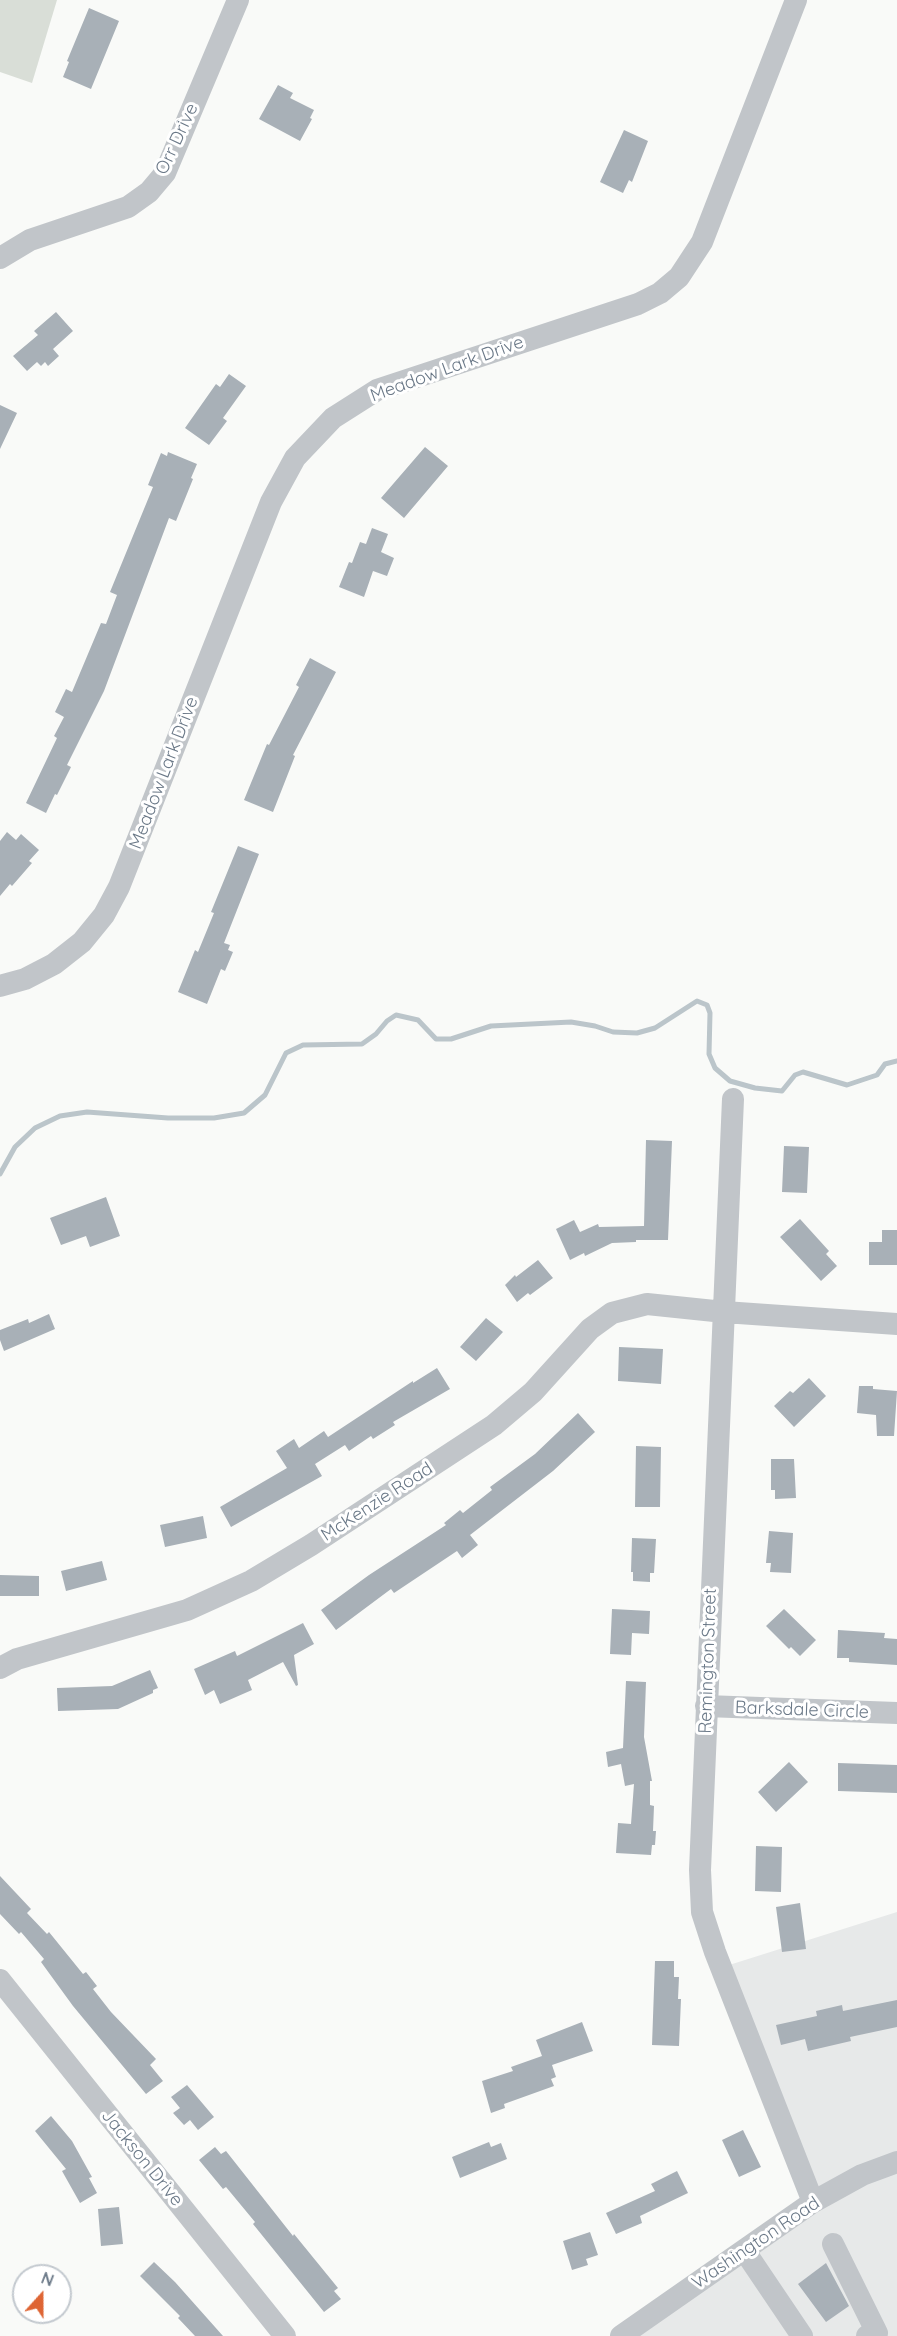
<!DOCTYPE html>
<style>
body{margin:0}
#map{position:relative;width:897px;height:2336px;overflow:hidden;background:#f9faf8;font-family:Quicksand,sans-serif}
canvas{display:block}
.north{position:absolute;left:12px;top:2264px;width:60px;height:60px;box-sizing:border-box;background:#fff;border:2px solid #c3c9cf;border-radius:50%;rotate:21deg;font-size:16px;font-weight:700;line-height:24px;text-align:center;color:#6a7887}
.north::after{content:'';display:block;margin:auto;width:21px;height:27px;background:#de6534;clip-path:polygon(50% 0,100% 100%,50% 72%,0 100%)}
</style>
<div id="map">
<canvas width="897" height="2336"></canvas>
<div class="north">N</div>
</div>
<script>
const c = document.querySelector('canvas').getContext('2d');
c.lineJoin = 'round';
function paint(path, color) { c.fillStyle = color; c.fill(path, 'evenodd'); }
const toPath = rows => new Path2D(rows.map(r => 'M' + r).join(''));
function stroke(path, color, width, dash) { c.strokeStyle = color; c.lineWidth = width; c.lineCap = dash ? 'butt' : 'round'; c.setLineDash(dash || []); c.stroke(path); }
function write(font, color, halo, rows, align = 'center') {
  c.font = font + ' Quicksand,sans-serif'; c.lineWidth = 6; c.setLineDash([]); c.textBaseline = 'middle'; c.strokeStyle = halo; c.fillStyle = color; for (const [text, x, y, turn = 0] of rows) {
    c.save(); c.translate(x, y); c.rotate((+turn || 0) * Math.PI / 180); c.textAlign = isNaN(turn) ? turn : align; if (halo) c.strokeText(text, 0, 0); c.fillText(text, 0, 0); c.restore();
  }
}
paint(toPath([
 [897,1912,897,2336,628,2336,813,2192,726,1966]
]), '#e7e9e9');
paint(toPath([
 [0,0,57,0,32,83,0,72]
]), '#d9ded7');
stroke(toPath([
 [0,1174,15,1147,35,1128,60,1116,87,1112,168,1118,214,1118,244,1113,265,1095,286,1053,303,1045,362,1044,376,1034,387,1021,396,1015,418,1020,436,1039,451,1039,491,1026,571,1022,595,1026,613,1032,637,1033,655,1028,697,1001,707,1005,710,1013,709,1054,715,1068,730,1081,755,1088,782,1091,795,1075,803,1072,847,1085,877,1075,885,1064,897,1061]
]), '#bbc5ca', 5);
paint(toPath([
 [89,8,119,21,91,89,63,77,69,62,67,61],
 [278,85,293,93,290,98,314,110,310,118,312,119,300,141,259,119],
 [624,130,648,141,632,182,629,180,623,193,600,182],
 [56,312,73,331,53,349,59,356,48,366,45,362,41,366,37,362,27,371,13,356,38,335,34,331],
 [229,374,246,386,223,418,227,421,209,445,185,428,216,384,220,387],
 [0,405,17,413,0,449],
 [425,447,448,466,404,518,381,498],
 [168,452,197,464,191,478,193,479,176,521,169,518,104,691,67,765,71,767,57,795,55,794,46,813,26,803,57,738,54,736,64,717,55,712,66,689,72,692,101,623,106,624,117,595,110,592,153,487,148,485,161,453,167,456],
 [372,528,388,534,381,552,394,558,387,576,373,571,364,597,339,587,349,562,352,563,360,542,366,544],
 [310,658,336,672,293,755,295,756,273,812,244,800,267,744,269,745,299,687,296,685],
 [7,832,16,840,21,834,39,850,29,861,32,863,12,886,10,884,0,896,0,841],
 [238,846,259,854,224,943,230,945,228,950,233,952,225,971,221,969,207,1004,178,992,195,950,198,952,214,913,211,912],
 [646,1140,672,1141,668,1240,636,1240,636,1242,612,1243,585,1256,584,1253,570,1260,556,1229,574,1220,580,1232,598,1224,599,1227,644,1226],
 [784,1146,809,1147,807,1193,782,1192],
 [106,1197,120,1236,90,1247,86,1236,61,1245,50,1218],
 [800,1219,829,1251,826,1254,837,1266,821,1281,780,1237],
 [882,1230,897,1230,897,1265,869,1265,869,1242,882,1242],
 [538,1260,553,1278,530,1295,528,1293,517,1302,505,1285,515,1275,516,1277],
 [49,1314,55,1329,4,1351,0,1340,0,1330,28,1319,29,1323],
 [486,1318,503,1332,476,1361,460,1347],
 [619,1347,663,1349,661,1384,618,1381],
 [437,1368,450,1389,393,1422,395,1425,373,1439,371,1436,349,1451,345,1445,315,1464,322,1476,231,1527,220,1507,287,1468,276,1451,294,1439,299,1448,324,1431,328,1437,413,1381,413,1383],
 [809,1378,826,1396,794,1427,774,1406,790,1391,793,1393],
 [859,1386,873,1386,873,1389,897,1391,894,1436,877,1436,876,1415,857,1413],
 [578,1413,595,1432,553,1471,470,1535,478,1545,462,1558,457,1551,394,1593,391,1589,336,1630,321,1610,369,1575,446,1525,444,1523,460,1510,463,1513,492,1490,490,1487,535,1454],
 [636,1446,661,1447,660,1507,635,1507],
 [771,1459,794,1459,796,1498,775,1499,775,1490,771,1490],
 [203,1516,207,1538,165,1547,160,1525],
 [769,1531,793,1533,791,1573,770,1572,771,1563,766,1563],
 [632,1538,656,1539,654,1573,650,1573,650,1582,633,1581,633,1572,631,1572],
 [102,1561,107,1580,66,1591,61,1571],
 [0,1575,39,1576,39,1596,0,1596],
 [612,1609,650,1611,649,1634,632,1633,631,1655,610,1654],
 [784,1609,816,1640,800,1656,791,1647,789,1649,766,1626],
 [303,1623,314,1644,294,1655,298,1685,296,1686,283,1662,248,1680,252,1690,220,1704,214,1690,205,1695,194,1669,235,1651,237,1656],
 [838,1630,885,1633,884,1638,897,1639,897,1665,849,1662,849,1658,837,1658],
 [150,1670,158,1688,153,1690,153,1693,118,1709,58,1711,57,1688,112,1686],
 [626,1681,646,1682,644,1737,652,1781,650,1781,650,1805,654,1806,653,1831,656,1831,655,1845,652,1845,651,1855,616,1853,618,1823,631,1824,634,1784,625,1786,621,1764,608,1767,606,1752,623,1748],
 [789,1762,808,1782,776,1812,758,1792],
 [838,1763,897,1765,897,1793,838,1791],
 [756,1846,782,1847,781,1892,755,1891],
 [0,1876,31,1909,27,1913,47,1934,49,1932,83,1974,86,1972,97,1986,93,1989,111,2012,156,2059,150,2065,163,2081,146,2094,73,2006,41,1962,44,1959,21,1932,19,1934,0,1914],
 [800,1903,806,1949,782,1952,776,1907],
 [655,1961,674,1961,674,1977,679,1977,678,1999,681,1999,679,2046,652,2045],
 [897,2000,897,2027,850,2037,851,2041,808,2051,805,2039,781,2045,776,2025,817,2016,816,2011,842,2005,843,2011],
 [582,2022,593,2051,552,2065,556,2077,551,2079,554,2086,504,2104,505,2108,491,2113,482,2081,513,2071,511,2067,542,2056,536,2040],
 [187,2085,214,2117,198,2130,190,2120,184,2125,173,2113,180,2108,171,2097],
 [51,2116,72,2141,92,2177,89,2178,97,2193,80,2203,62,2171,66,2169,35,2131],
 [743,2130,761,2167,739,2177,722,2140],
 [489,2142,491,2147,501,2143,507,2159,460,2178,452,2157],
 [215,2147,221,2154,226,2151,293,2236,294,2234,338,2288,334,2291,341,2299,324,2312,253,2224,255,2222,226,2187,223,2189,199,2160],
 [677,2171,688,2193,640,2216,642,2223,616,2234,606,2213,655,2191,651,2184],
 [119,2207,123,2244,101,2246,98,2209],
 [590,2232,598,2255,586,2259,588,2265,572,2270,563,2241],
 [154,2262,175,2282,223,2336,195,2336,178,2318,180,2316,140,2276],
 [826,2263,849,2306,826,2322,798,2284]
]), '#a8b0b7');
stroke(toPath([
 [0,258,30,240,128,207,149,192,165,173,238,0],
 [0,986,25,979,54,964,82,942,104,915,119,887,271,502,295,458,333,418,377,390,638,304,660,293,679,277,702,242,796,0],
 [733,1099,700,1870,702,1912,715,1952,813,2202],
 [0,1668,17,1659,187,1610,251,1581,311,1545,494,1425,533,1392,590,1329,612,1313,647,1304,724,1312,897,1324],
 [706,1706,897,1713],
 [0,1980,285,2336],
 [833,2244,877,2333,867,2336],
 [744,2250,802,2336],
 [621,2336,813,2202,862,2175,897,2162]
]), '#c1c5c9', 22);
write('18px', '#6a7887', '#fff', [
 ["Orr Drive",177,139,-65],
 ["Meadow Lark Drive",447,369,-20],
 ["Meadow Lark Drive",164,773,-69],
 ["McKenzie Road",377,1502,-33],
 ["Remington Street",708,1661,-88],
 ["Barksdale Circle",802,1710,2],
 ["Jackson Drive",142,2158,51],
 ["Washington Road",756,2243,-34]
]);
</script>
